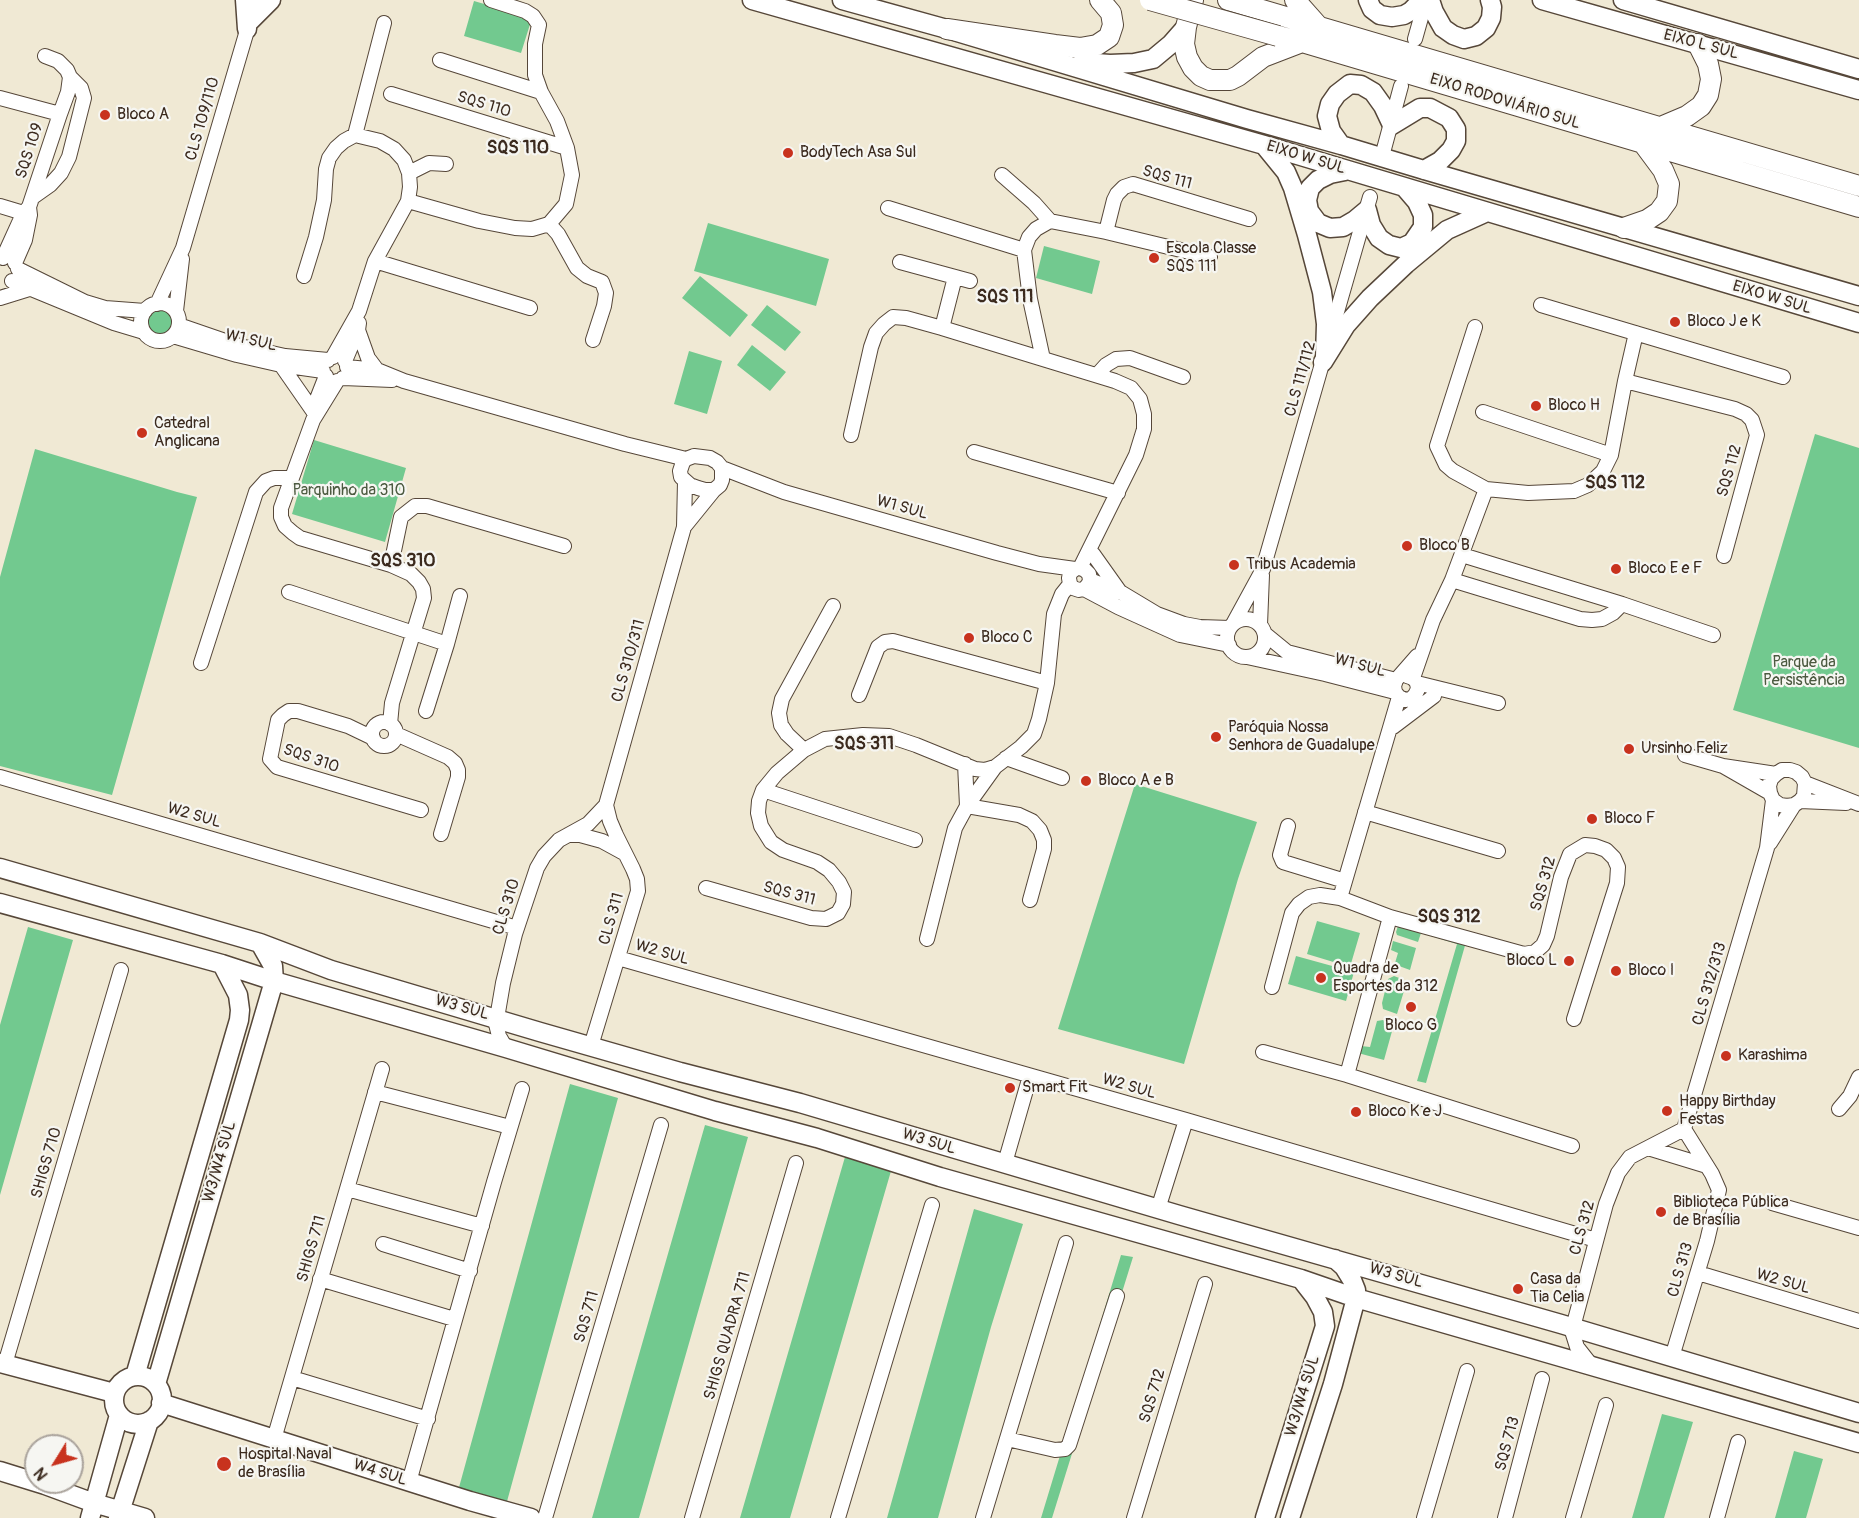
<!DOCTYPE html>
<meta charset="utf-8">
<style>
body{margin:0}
#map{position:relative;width:1859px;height:1518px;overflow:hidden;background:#f0e9d4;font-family:Pangolin,sans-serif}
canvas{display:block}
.north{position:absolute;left:24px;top:1434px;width:60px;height:60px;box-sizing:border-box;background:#f6f6f2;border:2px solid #aba49d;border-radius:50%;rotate:233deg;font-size:16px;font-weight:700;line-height:24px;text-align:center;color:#3b2a1e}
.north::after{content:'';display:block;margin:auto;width:21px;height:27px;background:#c8321e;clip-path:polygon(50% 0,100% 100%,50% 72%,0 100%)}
</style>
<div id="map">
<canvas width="1859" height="1518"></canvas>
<div class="north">N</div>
</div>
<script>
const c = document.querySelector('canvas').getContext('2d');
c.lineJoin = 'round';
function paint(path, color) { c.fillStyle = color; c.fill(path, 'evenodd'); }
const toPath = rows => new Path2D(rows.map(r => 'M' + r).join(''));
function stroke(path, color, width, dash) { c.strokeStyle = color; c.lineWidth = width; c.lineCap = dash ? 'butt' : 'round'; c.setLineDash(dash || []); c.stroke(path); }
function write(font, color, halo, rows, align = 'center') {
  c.font = font + ' Pangolin,sans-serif'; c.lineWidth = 4.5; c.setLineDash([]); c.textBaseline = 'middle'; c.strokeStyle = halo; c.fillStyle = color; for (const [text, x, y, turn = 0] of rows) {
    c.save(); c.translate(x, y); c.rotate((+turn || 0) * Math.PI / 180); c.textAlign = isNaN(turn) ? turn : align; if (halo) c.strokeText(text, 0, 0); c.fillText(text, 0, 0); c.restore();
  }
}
paint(toPath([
 [474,1,532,18,521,53,464,36],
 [708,223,829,259,816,306,694,271],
 [1044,246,1100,261,1092,294,1036,278],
 [700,276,748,315,730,337,682,298],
 [767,305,801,332,785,351,751,325],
 '145 322a16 16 0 1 1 32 0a16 16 0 1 1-32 0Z',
 [752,345,786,372,770,391,737,365],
 [689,351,722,361,707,414,674,404],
 [1815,434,1859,448,1859,748,1733,710],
 [314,440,406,468,385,542,292,514],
 [35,449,177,492,197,497,112,795,0,766,0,577],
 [1135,784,1257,822,1238,879,1184,1064,1058,1029],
 [1317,921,1360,933,1350,967,1307,954],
 [1404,925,1466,942,1426,1083,1417,1081,1457,944,1421,933,1418,942,1397,935,1396,932,1398,926],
 [28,927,73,940,0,1195,0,1025],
 [1393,941,1416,948,1410,970,1399,966,1395,963,1398,953,1391,950],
 [1296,956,1354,972,1346,1001,1288,984],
 [1394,976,1407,981,1397,1014,1383,1009,1382,1003,1388,979],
 [1383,1020,1394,1024,1384,1060,1358,1053,1361,1046,1370,1047,1377,1021],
 [570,1084,618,1098,506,1505,458,1491],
 [705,1125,748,1137,639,1518,592,1518],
 [845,1157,891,1171,790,1518,740,1518],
 [974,1209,1023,1224,991,1327,938,1518,887,1518],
 [1121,1255,1133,1257,1052,1518,1041,1518],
 [1662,1414,1693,1422,1664,1518,1632,1518],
 [1794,1451,1823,1459,1806,1518,1775,1518]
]), '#72c98f');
const minor = toPath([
 [1415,39,1426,0],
 [45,56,58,61,67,70,70,77,68,92,60,114],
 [440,60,541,92],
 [391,94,567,148],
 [0,98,60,114,29,207,30,215,25,240,15,263],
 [355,135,384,23],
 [1384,149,1401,86],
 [409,173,429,163,446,164],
 [1002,175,1034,203,1050,221,1106,232],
 [33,197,50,185,61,173,69,157,84,98,81,88,70,77],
 [0,206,30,215],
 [888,208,1024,250],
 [1050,221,1036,229,1029,237,1024,250,1030,299,1043,359,1115,381,1131,388,1140,399,1144,414,1144,429,1136,455,1080,568],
 [549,224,558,234,577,268,587,276,602,282,606,293,604,306,593,340],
 [1210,257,1106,232,1114,200,1117,194,1124,187,1133,184,1249,219],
 [3,258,23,214,28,208],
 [375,261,530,308],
 [900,262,970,281],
 [18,269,85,302,105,308,145,311],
 [304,276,316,237,324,200,326,169,329,158,336,148,344,141,355,135,380,141,394,149,404,160,409,173,410,187,408,201],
 [12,281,114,323,144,332],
 [0,298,29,289],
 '141 322a19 19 0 1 1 38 0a19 19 0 1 1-38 0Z',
 [157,304,183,248,256,0],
 [1541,305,1783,377],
 [176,311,182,259],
 [179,325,240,346,285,356,328,360],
 [1475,327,1437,446,1446,465,1453,471,1486,489],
 [942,328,955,277],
 [358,330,368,358,377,370],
 [173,336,237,355,281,365,323,371],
 [333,357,359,311,375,261,408,201,479,221,515,228,532,229,549,224,566,204,572,175,567,148,557,121,541,92,535,75,535,44,539,25,533,16,525,11,491,0],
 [345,361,358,330,359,323],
 [281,365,313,411],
 [347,367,377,370,404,381,625,444,686,459],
 [1097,375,1106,365,1116,359,1130,358,1183,377],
 [343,378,392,380],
 [337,381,313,420,281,508,281,517,285,526,293,533,300,538,391,565,401,517,415,506,427,506,564,546],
 [1625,381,1636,333],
 [315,404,326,376],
 [1483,412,1611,455],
 [851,435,871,347,876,333,884,324,893,317,906,318,942,328,1043,359],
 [974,452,1118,493],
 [694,456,710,458,717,462,722,468,722,480,720,485,714,490,705,490,698,488,690,485,681,477,680,471,683,462,686,459,694,456],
 [722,468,784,492,997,553,1039,564,1075,569,1080,568,1085,570,1089,574,1090,580,1088,585,1084,589,1079,590,1073,588,1070,584,1069,578,1070,573,1075,569],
 [684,527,714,490],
 [1093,554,1120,592],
 [1462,555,1622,604,1713,635],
 [1090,580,1122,593,1157,614,1184,624,1200,627,1230,628],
 [1452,580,1580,619,1592,620,1602,619,1613,613,1622,604],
 [1084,589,1118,607,1180,635,1229,645],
 [289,592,447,644,426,711],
 '1227 638a19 19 0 1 1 38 0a19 19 0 1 1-38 0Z',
 [1233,624,1263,569,1370,197],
 [1260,625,1262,575],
 [1265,634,1287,652,1396,680],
 [447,644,460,596],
 [1247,657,1325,674,1395,692],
 [201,663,256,492,266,481,274,478,290,478],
 [1407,676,1413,678,1417,683,1418,689,1415,695,1411,699,1405,700,1399,697,1395,692,1394,686,1396,680,1417,656],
 [1413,678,1433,620,1452,580,1486,489,1528,493,1574,491,1588,485,1603,471,1611,455,1625,381,1735,409,1746,414,1752,420,1757,435,1724,556],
 [1417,683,1498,703],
 [859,695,878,647,885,642,893,641,1047,683],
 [1399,697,1340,898,1390,917,1524,954,1535,952,1543,945,1547,936,1561,877,1570,854,1585,845,1595,846,1606,850,1614,858,1618,867,1617,883,1574,1019],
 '372 734a12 12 0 1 1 24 0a12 12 0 1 1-24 0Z',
 [390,724,392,703,424,598,423,589,419,582,411,574,391,565],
 [1393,727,1434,696],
 [396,734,448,757,455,763,458,770,458,777,441,834],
 [373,738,348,726,298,711,289,711,283,715,278,720,270,759,277,767,421,810],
 [804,750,787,734,781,725,779,713,782,699,833,606],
 [1685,755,1723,766,1776,774],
 [1006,758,1062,778],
 [965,764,967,806],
 [1723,766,1770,793,1773,800,1780,805,1787,806,1794,805,1800,801,1804,796,1805,783,1802,777,1796,772,1790,770,1782,770,1776,774,1771,779,1769,786,1770,793],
 [0,777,517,928],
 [1805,783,1859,804],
 [763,790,915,840],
 [1800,801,1846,803],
 [967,806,1019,815,1032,821,1040,830,1044,840,1044,849,1030,900],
 [1365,812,1498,851],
 [1288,826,1280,855,1283,862,1345,881],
 [568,835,580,835,602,841,624,853],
 [1770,843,1794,805],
 [706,888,811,918,826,919,838,913,843,904,844,892,839,882,829,870,817,862,783,850,771,842,761,826,758,813,759,801,763,790,777,773,804,750,825,739,863,735,889,736,916,745,975,769,985,770,995,767,1021,747,1034,734,1039,719,1047,683,1054,614,1062,594,1070,584],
 [927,939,955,828,967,806,995,767],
 [618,958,1186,1120,1596,1240],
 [1272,987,1292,913,1299,904,1309,897,1320,895,1340,898],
 [591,1046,638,891,637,879,633,869,616,835,610,821,606,805],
 [506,1048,499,1036,496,1024,503,983,515,934,537,868,544,856,559,840,588,824,606,805,684,527,685,481],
 [1263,1052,1347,1075,1572,1146],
 [1347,1075,1390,917],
 [375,1092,510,1127],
 [1839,1109,1850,1096,1859,1077],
 [1684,1129,1767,848,1773,800],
 [1648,1148,1707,1166],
 [1005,1163,1030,1076],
 [347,1189,482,1226],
 [1772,1203,1859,1228],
 [1158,1209,1186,1120],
 [383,1244,470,1271],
 [1698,1273,1859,1321],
 [320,1279,454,1319],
 [1672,1357,1707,1241,1719,1190,1712,1174,1684,1129],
 [5,1364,121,970],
 [1592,1366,1577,1347,1572,1331,1606,1204,1618,1173,1630,1157,1684,1129],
 [292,1378,428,1419],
 [274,1439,382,1069],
 [1007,1439,1055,1450,1065,1449,1069,1445,1117,1296],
 [409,1482,494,1182,522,1089],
 [545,1518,661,1125],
 [692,1518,796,1163],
 [838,1518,932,1205],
 [983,1518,1066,1243],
 [1134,1518,1205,1284],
 [1424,1518,1467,1371],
 [1505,1518,1542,1379],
 [1573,1518,1606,1405],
 [1717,1518,1738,1442]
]);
const major = toPath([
 [245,0,247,29],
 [752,0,1264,145,1859,323],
 [842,0,947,29,1247,119,1341,145,1424,170,1859,296],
 [1368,0,1372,9,1380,15,1392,17,1404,15,1411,11,1422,0],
 [1430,0,1434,12,1443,28,1453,35,1464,39,1476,36,1486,28,1491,18,1492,7,1490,0],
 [1542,0,1859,90],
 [1623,0,1859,69],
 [249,22,271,0],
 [1082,62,1110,64,1134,63,1153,59,1171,44,1186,27],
 [1264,145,1286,172,1293,188,1307,235,1322,292,1326,324,1325,356],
 [1341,145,1331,131,1327,116,1330,104,1337,94,1350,84,1361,85,1373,92,1383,106,1392,125,1420,108,1430,108,1449,118,1456,129,1456,141,1451,150,1440,161,1424,170],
 [1345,171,1330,174,1318,180,1310,188,1307,200,1309,211,1318,223,1330,228,1343,227,1355,220,1367,210,1371,225,1379,238,1389,245,1401,248,1412,243,1423,227,1423,215,1417,202,1405,188],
 [1323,362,1346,325,1370,298,1406,264,1447,230,1487,212],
 [0,868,260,943,331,970,540,1032,680,1072,800,1103,1179,1215,1561,1324,1859,1413],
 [0,903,222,964,274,981,506,1048,715,1111,817,1138,940,1177,1301,1279,1356,1298,1859,1443],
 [0,1363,114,1393],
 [135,1376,239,1020,240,1010,238,995,222,964],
 '114 1400a24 24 0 1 1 48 0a24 24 0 1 1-48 0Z',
 [156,1384,274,981,273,966,260,943],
 [161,1403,470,1501,531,1518],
 [0,1471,45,1485,94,1503,145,1518],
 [90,1518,119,1415],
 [118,1518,149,1421],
 [1265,1518,1325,1326,1323,1312,1315,1297,1301,1279],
 [1290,1518,1333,1384,1356,1298,1356,1290,1352,1280,1344,1267,1335,1259]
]);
const highway = toPath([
 [1193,0,1186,27,1184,44,1187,57,1193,68,1201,76,1210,80,1230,80,1238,76,1263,57,1302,42],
 [1228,0,1859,186],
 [1295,0,1318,26],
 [947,29,1055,45,1080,48,1097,45,1109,37,1113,25,1111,13,1100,0],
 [1278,36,1302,42,1859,207],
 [1661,127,1687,116,1701,106,1708,95,1711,79,1708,64,1698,44],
 [1624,228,1647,220,1659,212,1667,201,1669,184,1663,170,1643,143]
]);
stroke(minor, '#564739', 16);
stroke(major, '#564739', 21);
stroke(highway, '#564739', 22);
stroke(minor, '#fff', 14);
stroke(major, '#fff', 18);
stroke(highway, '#fff', 20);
const highwayBridge = toPath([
 [1150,0,1278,36]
]);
stroke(highwayBridge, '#564739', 22, []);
stroke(highwayBridge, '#fff', 20);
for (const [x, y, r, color] of [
 [105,115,6,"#c8321e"],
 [788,153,6,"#c8321e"],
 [1154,258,6,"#c8321e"],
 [1675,322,6,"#c8321e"],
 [1536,406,6,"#c8321e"],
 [142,433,6,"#c8321e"],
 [1407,546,6,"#c8321e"],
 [1234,565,6,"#c8321e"],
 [1616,569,6,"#c8321e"],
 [969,638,6,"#c8321e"],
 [1216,737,6,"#c8321e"],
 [1629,749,6,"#c8321e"],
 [1086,781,6,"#c8321e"],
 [1592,819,6,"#c8321e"],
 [1569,961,6,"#c8321e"],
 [1616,971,6,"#c8321e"],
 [1321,978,6,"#c8321e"],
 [1411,1007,6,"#c8321e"],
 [1726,1056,6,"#c8321e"],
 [1010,1088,6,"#c8321e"],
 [1667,1111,6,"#c8321e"],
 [1356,1112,6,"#c8321e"],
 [1661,1212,6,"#c8321e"],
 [1518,1289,6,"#c8321e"],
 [224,1464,8,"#c8321e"]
]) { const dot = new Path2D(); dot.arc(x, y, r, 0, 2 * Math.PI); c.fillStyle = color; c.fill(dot); stroke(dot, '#f6f6f2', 2); }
write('16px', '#3b2a1e', '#f6f6f2', [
 ["EIXO L SUL",1701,45,15],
 ["EIXO RODOVIÁRIO SUL",1505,102,17],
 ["SQS 110",484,105,17],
 ["CLS 109/110",203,119,-74],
 ["SQS 109",30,151,-72],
 ["EIXO W SUL",1306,158,17],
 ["SQS 111",1167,178,16],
 ["EIXO W SUL",1772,298,17],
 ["W1 SUL",251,341,13],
 ["CLS 111/112",1301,379,-74],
 ["SQS 112",1730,471,-74],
 ["W1 SUL",902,508,16],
 ["CLS 310/311",629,661,-74],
 ["W1 SUL",1360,666,15],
 ["SQS 310",311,759,19],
 ["W2 SUL",194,816,16],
 ["SQS 312",1544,884,-74],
 ["SQS 311",789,894,15],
 ["CLS 310",507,907,-73],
 ["CLS 311",612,919,-74],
 ["W2 SUL",662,953,16],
 ["CLS 312/313",1710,984,-74],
 ["W3 SUL",462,1008,16],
 ["W2 SUL",1129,1087,16],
 ["W3 SUL",929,1142,17],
 ["W3/W4 SUL",220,1162,-74],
 ["SHIGS 710",47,1163,-74],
 ["CLS 312",1583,1228,-74],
 ["SHIGS 711",312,1249,-74],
 ["CLS 313",1681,1270,-74],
 ["W3 SUL",1396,1276,16],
 ["W2 SUL",1783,1282,16],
 ["SQS 711",587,1317,-74],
 ["SHIGS QUADRA 711",728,1336,-74],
 ["SQS 712",1153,1396,-73],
 ["W3/W4 SUL",1303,1396,-73],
 ["SQS 713",1508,1444,-75],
 ["W4 SUL",380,1473,18]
]);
write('16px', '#3b2a1e', '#f6f6f2', [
 ["Bloco A",117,115],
 ["BodyTech Asa Sul",800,153],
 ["Escola Classe",1166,249],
 ["SQS 111",1166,267],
 ["Bloco J e K",1687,322],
 ["Bloco H",1548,406],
 ["Catedral",154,424],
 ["Anglicana",154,442],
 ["Bloco B",1419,546],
 ["Tribus Academia",1246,565],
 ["Bloco E e F",1628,569],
 ["Bloco C",981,638],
 ["Paróquia Nossa",1228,728],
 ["Senhora de Guadalupe",1228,746],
 ["Ursinho Feliz",1641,749],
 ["Bloco A e B",1098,781],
 ["Bloco F",1604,819],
 ["Bloco L",1557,961,"right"],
 ["Quadra de",1333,969],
 ["Esportes da 312",1333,987],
 ["Bloco I",1628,971],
 ["Bloco G",1411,1026,"center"],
 ["Karashima",1738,1056],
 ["Smart Fit",1022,1088],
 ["Happy Birthday",1679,1102],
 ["Festas",1679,1120],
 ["Bloco K e J",1368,1112],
 ["Biblioteca Pública",1673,1203],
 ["de Brasília",1673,1221],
 ["Casa da",1530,1280],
 ["Tia Celia",1530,1298],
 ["Hospital Naval",238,1455],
 ["de Brasília",238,1473]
], 'left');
write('16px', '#4c5a40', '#f6f6f2', [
 ["Parquinho da 310",349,491],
 ["Parque da",1804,663],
 ["Persistência",1804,681]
]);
write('bold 18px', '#3b2a1e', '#f6f6f2', [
 ["SQS 110",518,148],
 ["SQS 111",1005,297],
 ["SQS 112",1615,483],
 ["SQS 310",403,561],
 ["SQS 311",864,744],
 ["SQS 312",1449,917]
]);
</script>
